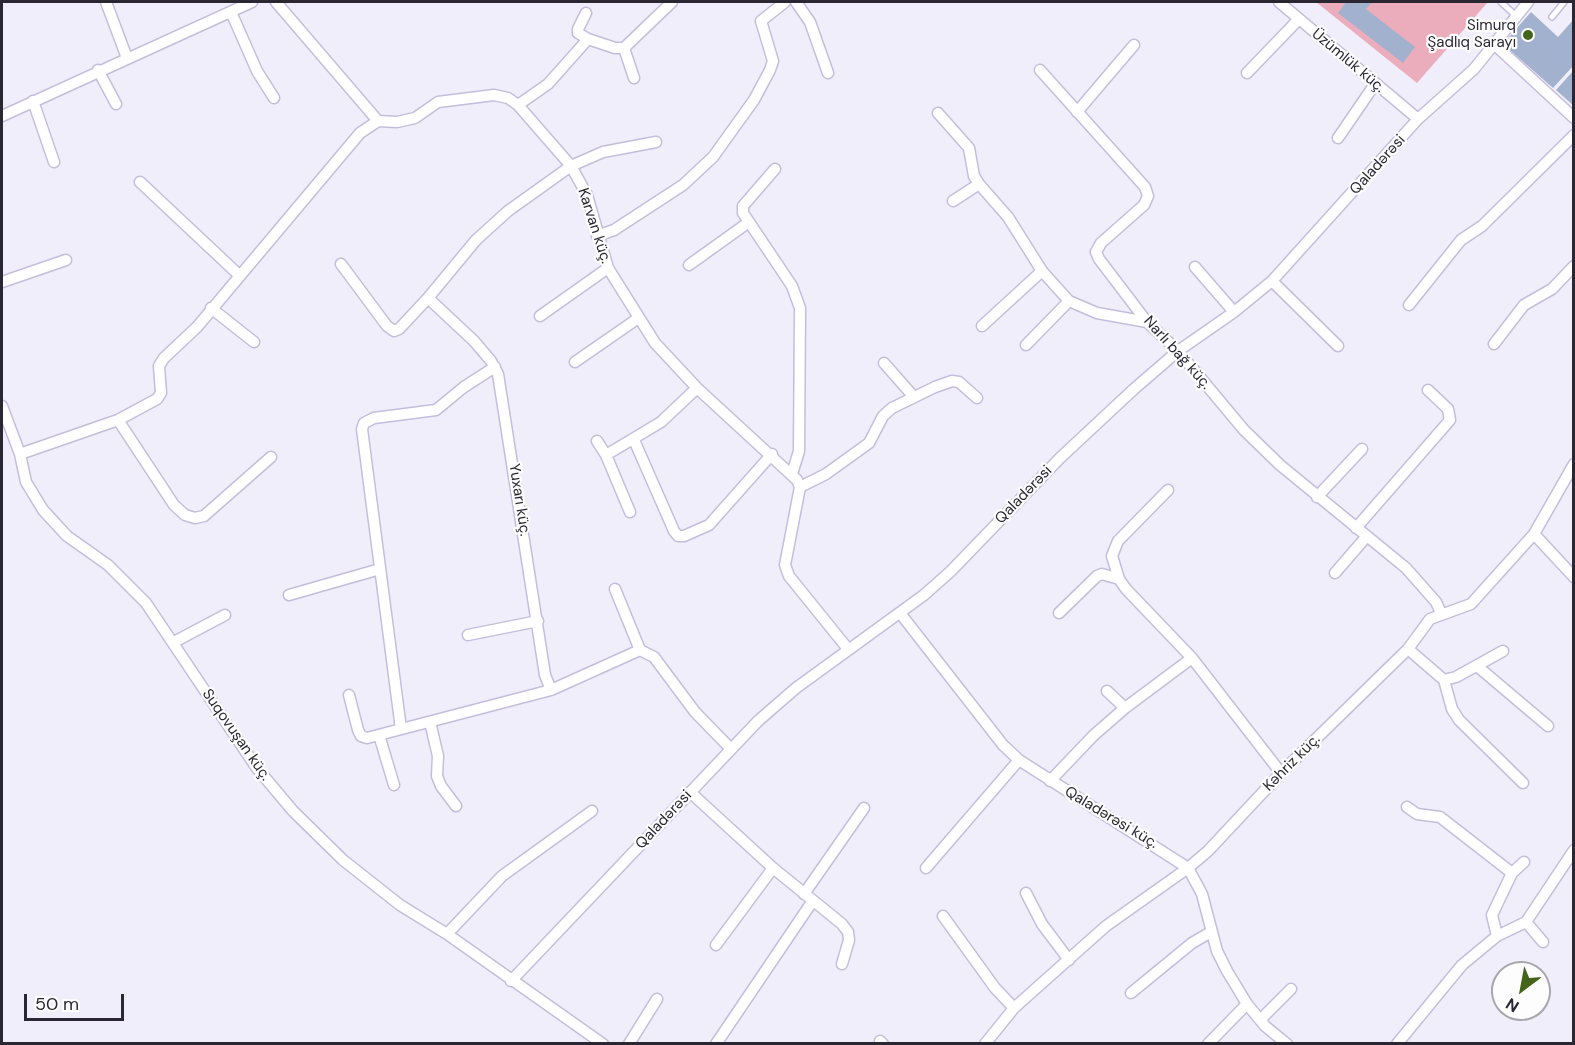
<!DOCTYPE html>
<meta charset="utf-8">
<style>
body{margin:0}
#map{position:relative;width:1575px;height:1045px;overflow:hidden;background:#f1eefb;font-family:"DM Sans",sans-serif}
canvas{display:block}
.frame{position:absolute;inset:0;border:3px solid #2a2732;pointer-events:none}
.north{position:absolute;left:1491px;top:961px;width:60px;height:60px;box-sizing:border-box;background:#fdfdfd;border:2px solid #a9a7ac;border-radius:50%;rotate:212deg;font-size:16px;font-weight:700;line-height:24px;text-align:center;color:#2a2732}
.north::after{content:'';display:block;margin:auto;width:21px;height:27px;background:#446419;clip-path:polygon(50% 0,100% 100%,50% 72%,0 100%)}
.scale{position:absolute;left:24px;top:994px;width:100px;height:27px;box-sizing:border-box;border:3px solid #2a2732;border-top:0;padding-left:8px;font-size:18px;line-height:21px;white-space:nowrap;color:#2a2732;-webkit-text-stroke:4px #fdfdfd;paint-order:stroke}
</style>
<div id="map">
<canvas width="1575" height="1045"></canvas>
<div class="frame"></div>
<div class="north">N</div>
<div class="scale">50 m</div>
</div>
<script>
const c = document.querySelector('canvas').getContext('2d');
c.lineJoin = 'round';
function paint(path, color) { c.fillStyle = color; c.fill(path, 'evenodd'); }
const toPath = rows => new Path2D(rows.map(r => 'M' + r).join(''));
function stroke(path, color, width, dash) { c.strokeStyle = color; c.lineWidth = width; c.lineCap = dash ? 'butt' : 'round'; c.setLineDash(dash || []); c.stroke(path); }
function write(font, color, halo, rows, align = 'center') {
  c.font = font + ' "DM Sans",sans-serif'; c.lineWidth = 4.5; c.setLineDash([]); c.textBaseline = 'middle'; c.strokeStyle = halo; c.fillStyle = color; for (const [text, x, y, turn = 0] of rows) {
    c.save(); c.translate(x, y); c.rotate((+turn || 0) * Math.PI / 180); c.textAlign = isNaN(turn) ? turn : align; if (halo) c.strokeText(text, 0, 0); c.fillText(text, 0, 0); c.restore();
  }
}
paint(toPath([
 [1316,2,1488,2,1417,83]
]), '#ebadbb');
paint(toPath([
 [1346,2,1372,2,1366,9,1415,47,1403,63,1338,13],
 [1531,12,1558,37,1574,19,1574,65,1553,88,1503,44],
 [1574,70,1574,106,1556,90]
]), '#a2b1cd');
const service = toPath([
 [1501,2,1516,16],
 [1552,17,1564,2]
]);
const minor = toPath([
 [106,2,127,58],
 [276,2,378,121,397,122,415,118,438,102,494,95,508,98,518,105,571,166,587,195,608,268,655,343,697,388,797,480,800,487,785,565,789,576,848,649],
 [796,2,810,22,828,73],
 [1279,2,1418,119],
 [231,12,257,71,274,98],
 [586,13,578,29,578,33,588,39],
 [1494,44,1574,118],
 [624,48,634,78],
 [98,70,116,104],
 [1040,70,1145,187,1148,196,1144,205,1101,243,1096,252,1099,259,1147,322,1178,351,1244,430,1280,465,1406,568,1436,602,1441,613],
 [1247,73,1299,19],
 [33,101,54,162],
 [518,105,548,84,588,39,615,48,624,48,672,2],
 [1077,112,1134,45],
 [938,113,969,148,974,176,979,184,1008,217,1042,271,1069,301,1097,313,1147,322],
 [2,116,252,2],
 [1338,138,1375,84],
 [656,142,603,152,571,166,508,211,476,240,428,298,474,341,491,361,498,374,545,675,551,690,640,650,654,657,695,712,731,749],
 [775,169,743,206,743,213,792,286,800,308,799,451,792,474],
 [140,182,239,275],
 [953,201,979,184],
 [597,236,614,230,683,185,713,157,754,100,770,70,773,61,761,21,785,2],
 [341,264,387,326,394,331,399,329,428,298],
 [689,265,749,222],
 [1195,267,1234,312],
 [1272,281,1338,346],
 [2,282,66,260],
 [1409,305,1461,240,1482,226,1574,135],
 [211,308,254,342],
 [540,316,608,268],
 [982,326,1042,271],
 [1494,344,1524,305,1552,289,1574,266],
 [1026,345,1069,301],
 [575,362,637,319],
 [884,363,914,397],
 [2,406,20,454,26,482,43,510,67,536,108,565,146,603,256,767,293,811,343,860,400,905,447,934,603,1044],
 [118,420,174,505,185,515,195,518,204,516,271,457],
 [634,440,674,531,678,536,684,536,709,525,772,454],
 [597,441,606,455,630,512],
 [20,454,118,420,157,399,161,393,159,366,164,358,197,327,360,133,378,121],
 [606,455,661,422,697,388],
 [800,487,826,474,869,443,883,416,892,408,935,387,952,381,959,382,977,398],
 [1168,490,1118,541,1112,556,1119,579,1126,589,1192,658],
 [1317,497,1362,449],
 [1356,528,1450,420,1448,409,1428,390],
 [1534,534,1574,577],
 [1335,573,1367,536],
 [615,589,640,650],
 [289,595,380,569],
 [900,613,1003,745,1019,760,1188,868,1202,894,1217,951,1227,971,1247,1004,1265,1026,1287,1044],
 [1059,613,1097,576,1102,574,1119,579],
 [468,635,538,621],
 [174,642,225,615],
 [1408,649,1444,680,1452,709,1459,720,1523,783],
 [1477,666,1548,726],
 [1444,680,1456,677,1503,651],
 [1107,691,1125,708],
 [349,695,358,730,361,736,367,738,551,690],
 [430,722,438,756,437,776,441,786,456,806],
 [401,729,362,429,364,423,374,418,436,410,464,387,495,367],
 [379,735,394,785],
 [1050,781,1094,735,1125,708,1192,658,1281,773],
 [690,792,773,868,842,924,848,932,849,940,842,964],
 [1407,807,1417,814,1440,817,1512,873,1492,915,1497,936],
 [926,868,1019,760],
 [1512,873,1524,862],
 [1026,893,1042,924,1069,960],
 [804,894,864,808],
 [943,916,995,988,1014,1008],
 [1526,922,1543,942],
 [447,934,502,876,592,811],
 [716,945,773,868],
 [511,981,758,721,796,688,924,595,951,571,1060,458,1134,389,1178,351,1234,312,1272,281,1418,119,1474,69,1528,2],
 [1131,993,1192,943,1211,932],
 [1260,1020,1291,989],
 [880,1041,883,1044],
 [629,1044,657,999],
 [716,1044,812,902],
 [985,1044,1014,1008,1106,926,1188,868,1208,851,1281,773,1408,649,1430,619,1471,604,1534,534,1574,464],
 [1208,1044,1247,1004],
 [1397,1044,1462,965,1497,936,1526,922,1574,850]
]);
stroke(service, '#c5bddc', 8);
stroke(minor, '#c5bddc', 13);
stroke(service, '#fff', 5);
stroke(minor, '#fff', 10);
for (const [x, y, r, color] of [
 [1528,35,6,"#446419"]
]) { const dot = new Path2D(); dot.arc(x, y, r, 0, 2 * Math.PI); c.fillStyle = color; c.fill(dot); stroke(dot, '#fdfdfd', 2); }
write('15px', '#2a2732', '#fdfdfd', [
 ["Simurq",1516,26],
 ["Şadlıq Sarayı",1516,43]
], 'right');
write('15px', '#2a2732', '#fdfdfd', [
 ["Üzümlük küç.",1348,61,40],
 ["Qaladərəsi",1378,165,-48],
 ["Karvan küç.",594,226,72],
 ["Narlı bağ küç.",1177,353,48],
 ["Qaladərəsi",1024,495,-46],
 ["Yuxarı küç.",519,500,81],
 ["Suqovuşan küç.",236,735,55],
 ["Kəhriz küç.",1292,763,-45],
 ["Qaladərəsi küç.",1111,818,31],
 ["Qaladərəsi",664,820,-47]
]);
</script>
